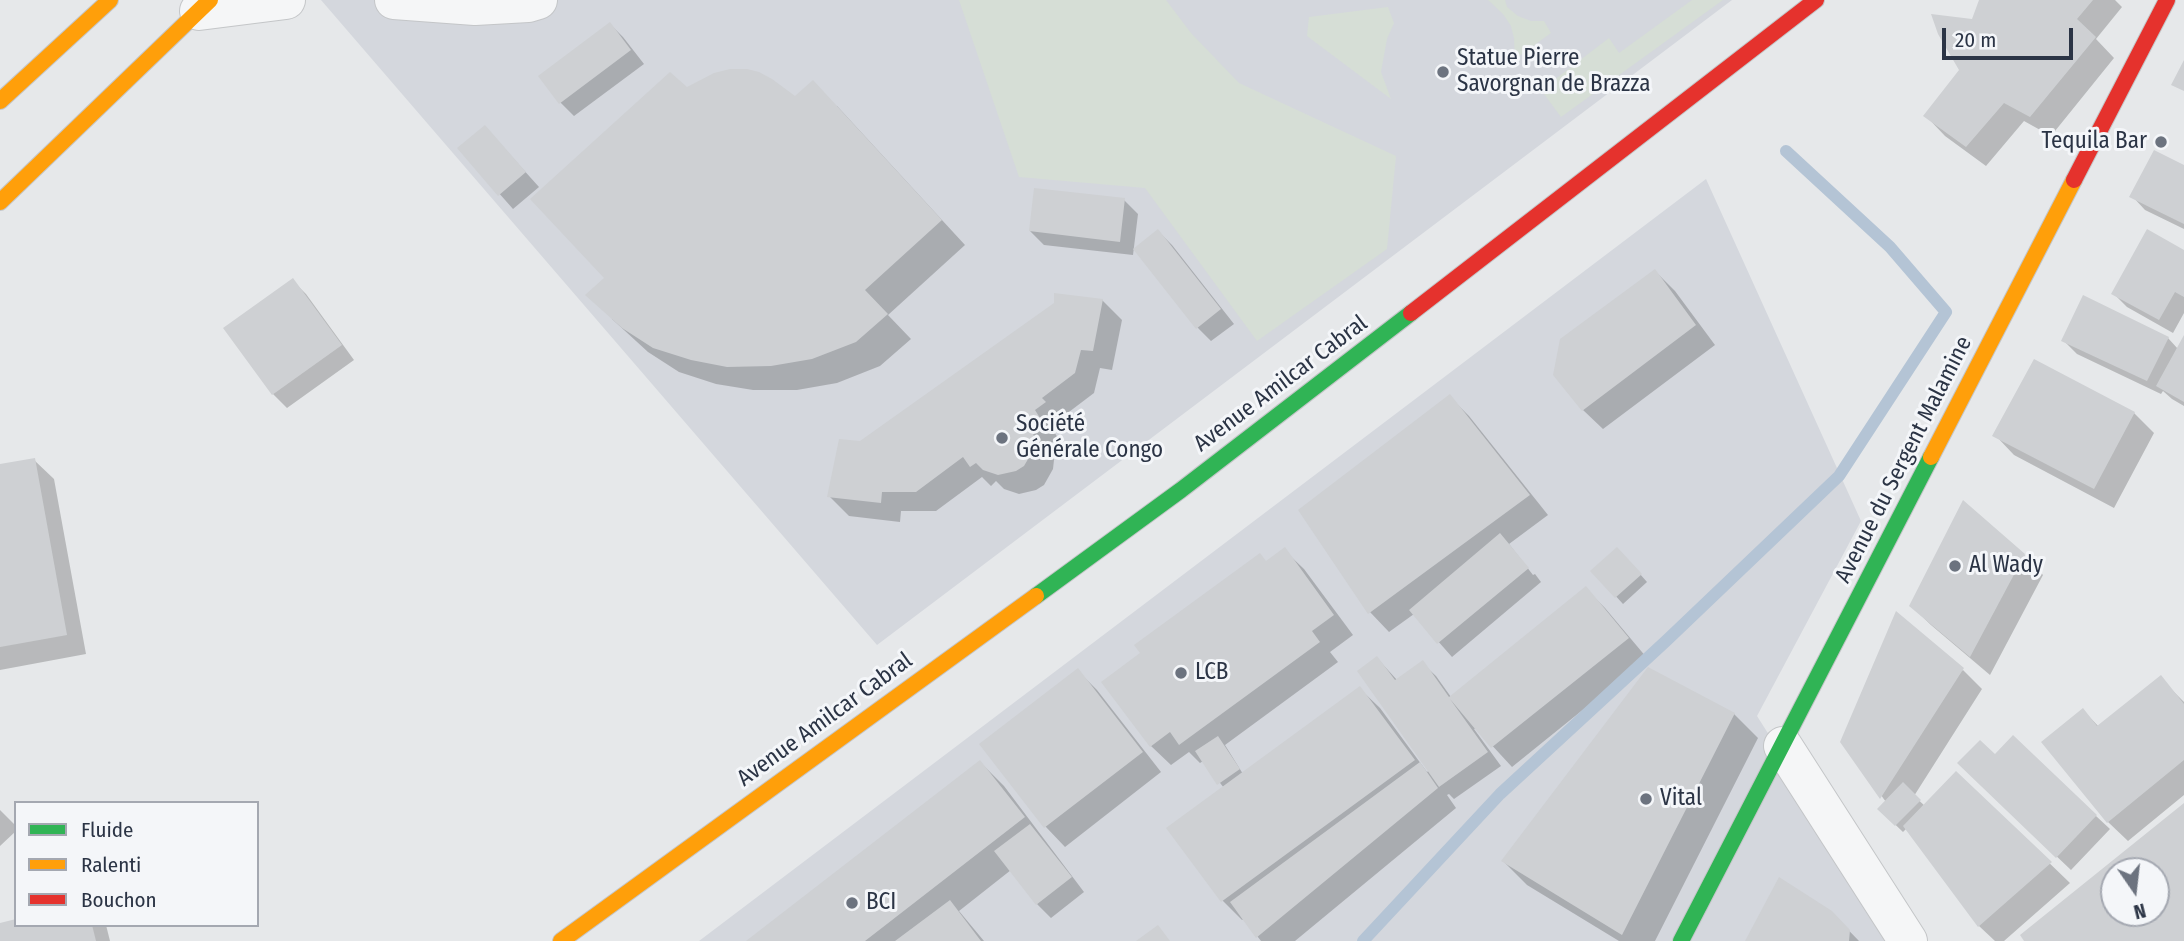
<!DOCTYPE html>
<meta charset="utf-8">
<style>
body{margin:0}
#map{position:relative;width:2184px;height:941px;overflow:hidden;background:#e6e8ea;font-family:"Fira Sans Condensed",sans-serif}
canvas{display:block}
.legend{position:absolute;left:14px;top:801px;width:245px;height:126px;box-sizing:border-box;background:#f4f6f9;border:2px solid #a4a8b1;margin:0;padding:9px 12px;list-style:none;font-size:21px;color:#2b3445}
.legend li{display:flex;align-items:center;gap:14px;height:35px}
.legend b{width:35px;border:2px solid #a4a8b1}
.north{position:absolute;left:2100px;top:857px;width:70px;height:70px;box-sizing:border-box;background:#f4f6f9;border:2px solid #a4a8b1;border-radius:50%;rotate:166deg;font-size:19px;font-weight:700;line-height:28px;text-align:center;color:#2b3445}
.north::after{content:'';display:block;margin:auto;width:24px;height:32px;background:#6c737f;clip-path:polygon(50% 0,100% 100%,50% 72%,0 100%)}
.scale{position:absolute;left:1942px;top:28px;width:131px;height:32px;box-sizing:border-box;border:4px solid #2b3445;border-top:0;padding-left:9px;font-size:21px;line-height:24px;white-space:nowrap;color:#2b3445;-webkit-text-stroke:5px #f4f6f9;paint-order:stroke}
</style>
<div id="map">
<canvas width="2184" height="941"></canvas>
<ul class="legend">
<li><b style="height:9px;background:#30b455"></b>Fluide</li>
<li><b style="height:9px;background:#ff9f0a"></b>Ralenti</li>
<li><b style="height:9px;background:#e5322d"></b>Bouchon</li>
</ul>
<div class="north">N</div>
<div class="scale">20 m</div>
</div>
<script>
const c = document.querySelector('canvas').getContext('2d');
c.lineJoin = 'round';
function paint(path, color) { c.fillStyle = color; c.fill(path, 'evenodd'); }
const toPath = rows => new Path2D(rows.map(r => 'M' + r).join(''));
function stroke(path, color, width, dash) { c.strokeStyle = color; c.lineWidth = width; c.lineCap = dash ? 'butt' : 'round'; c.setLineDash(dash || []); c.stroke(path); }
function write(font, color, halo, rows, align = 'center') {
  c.font = font + ' "Fira Sans Condensed",sans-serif'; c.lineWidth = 6; c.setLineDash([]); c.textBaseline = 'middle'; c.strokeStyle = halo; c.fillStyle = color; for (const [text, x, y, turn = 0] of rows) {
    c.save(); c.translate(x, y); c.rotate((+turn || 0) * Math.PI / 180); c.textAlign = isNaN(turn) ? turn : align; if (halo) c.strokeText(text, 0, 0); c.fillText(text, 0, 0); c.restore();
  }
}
paint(toPath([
 [321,0,1732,0,877,645],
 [1706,179,1861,521,1757,716,1900,941,699,941]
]), '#d4d7dd');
paint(toPath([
 [959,0,1166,0,1191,33,1239,83,1396,156,1387,249,1257,341,1145,188,1019,177],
 [1488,0,1505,0,1507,7,1518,16,1531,21,1544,21,1551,33,1515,59,1514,38,1511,26,1503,14],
 [1692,0,1723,0,1561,117,1541,90,1609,38,1619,53],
 [1388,7,1394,23,1387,39,1381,72,1391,99,1307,36,1309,17]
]), '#d6ded6');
paint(toPath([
 [1981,0,2115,0,2122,7,2096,39,2114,58,2051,136,2024,121,1986,166,1945,136,1926,116,1961,70,1973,21],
 [610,24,623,37,644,64,574,116,560,102],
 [687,89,795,98,837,106,965,245,888,315,911,339,880,366,837,383,797,390,753,390,716,384,679,372,648,352,612,319,606,279],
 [485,127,539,187,513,209,459,148],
 [2184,167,2184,229,2145,210,2132,196],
 [1124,200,1138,214,1133,255,1044,245,1030,231],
 [1158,231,1172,245,1234,324,1211,341,1198,328,1136,249],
 [2184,252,2184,313,2173,333,2127,307,2113,293],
 [1655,271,1675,291,1715,345,1603,429,1583,410],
 [292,280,306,294,354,360,287,408,273,394,225,328],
 [1102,300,1122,320,1112,370,1100,368,1094,393,1061,418,1064,422,1053,430,1058,438,1049,445,1054,460,1053,469,1044,485,1036,490,1019,494,1004,489,996,481,991,486,982,477,936,511,901,511,900,522,849,516,829,496,860,443],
 [2168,338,2178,349,2184,339,2184,406,2172,399,2163,391,2161,394,2077,354,2064,341],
 [1450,397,1469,416,1548,515,1509,544,1533,575,1535,574,1541,582,1452,657,1414,614,1389,632,1370,612],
 [2134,413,2154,433,2114,508,2014,455,1995,435],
 [34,460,54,479,86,654,0,670,0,466],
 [1284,550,1304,569,1353,635,1330,652,1338,662,1225,745,1243,774,1360,689,1380,708,1427,772,1430,770,1377,658,1397,680,1422,663,1436,676,1451,697,1586,589,1605,608,1647,658,1512,767,1476,728,1474,729,1501,766,1454,799,1449,794,1447,795,1456,808,1295,941,1261,941,1244,919,1242,920,1223,901,1169,828,1224,788,1203,761,1200,763,1189,752,1171,765,1151,746,1267,563],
 [2024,555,2043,575,1990,675,1931,625,1911,606],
 [1624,556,1647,582,1623,604,1593,571],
 [1963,670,1982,689,1914,796,1925,806,1956,773,2070,883,2004,941,1995,941,1979,926,1907,828,1903,832,1879,809,1886,802,1842,742],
 [1078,671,1097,690,1161,772,1065,847,1046,827,981,745],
 [2160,678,2184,702,2184,795,2128,841,2108,822,2083,710,2099,727],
 [1734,714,1758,738,1655,941,1619,941,1527,885,1503,861],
 [1996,756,2096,816,2110,829,2071,870,1973,777],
 [980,762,1004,786,1084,892,1051,918,1037,904,1011,870,959,911,984,941,749,941],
 [0,810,16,826,16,831,0,846],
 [1831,912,1859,941,1747,941],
 [0,925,106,925,110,941,0,941]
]), '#0003');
stroke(toPath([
 [1363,941,1500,794,1666,641,1839,476,1946,312,1890,247,1786,151]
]), '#b4c4d5', 12);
paint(toPath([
 [1979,0,2093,0,2077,19,2096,37,2030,117,2004,103,1966,147,1923,116,1959,70,1938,34,1931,14,1972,19],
 [610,22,631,50,559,104,538,76],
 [2184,60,2184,91,2171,85],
 [730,69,747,69,759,72,772,79,795,96,813,80,942,220,865,290,888,314,856,342,812,359,771,366,727,367,691,360,653,348,622,328,585,295,604,278,530,199,670,72,687,87,714,73],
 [485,125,526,172,498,196,457,148],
 [2154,150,2184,165,2184,224,2129,197],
 [1034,188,1125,198,1120,242,1029,231],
 [1158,229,1221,309,1196,329,1133,249],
 [2147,229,2184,250,2184,297,2175,292,2159,320,2111,294],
 [1655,269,1696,325,1582,411,1553,375,1560,339],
 [293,278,342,345,272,395,223,328],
 [1054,293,1103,299,1093,351,1081,350,1075,373,1042,398,1046,402,1035,410,1040,418,1030,425,1035,439,1034,449,1024,466,1016,471,998,475,983,470,976,463,970,467,963,457,916,492,882,492,881,503,827,497,839,439,860,441,1054,303],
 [2083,295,2169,337,2147,381,2061,341],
 [2184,335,2184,402,2156,386],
 [2034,359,2135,412,2094,489,1992,436],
 [1450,394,1530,495,1368,614,1298,510],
 [35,458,67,635,0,647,0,464],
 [1963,500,2025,554,1970,657,1909,606],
 [1500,533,1529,568,1437,644,1409,610],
 [1285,547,1334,615,1312,631,1320,642,1179,745,1170,732,1150,747,1101,682,1140,653,1134,645,1260,553,1266,561],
 [1617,547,1642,574,1615,598,1590,571],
 [1586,586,1629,638,1491,748,1450,699,1488,752,1439,787,1357,671,1377,656,1395,680,1423,660,1449,697],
 [1896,611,1964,668,1880,799,1840,742],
 [1648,667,1735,713,1622,935,1501,861],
 [1078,668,1143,752,1044,828,979,744],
 [2161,675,2184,704,2184,760,2107,823,2041,742,2083,708,2097,726],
 [1360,686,1415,760,1221,902,1166,828],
 [2013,735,2097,815,2056,858,1957,763,1980,740,1995,754],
 [1218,736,1240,769,1217,785,1195,751],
 [980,760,1025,817,865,941,746,941],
 [1420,762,1438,788,1256,938,1230,902],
 [1956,771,2052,862,1978,927,1903,826],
 [1903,782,1921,800,1895,826,1877,809],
 [2184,803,2184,941,2024,941,2020,935],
 [2114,871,2156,871,2156,913,2114,913],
 [1030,824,1072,877,1036,905,994,851],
 [1779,877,1832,911,1850,930,1849,941,1745,941],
 [950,900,981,941,895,941],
 [16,919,16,925,92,925,96,941,0,941,0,923],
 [1158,925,1170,941,1136,941]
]), '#ced0d3');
const street = toPath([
 [394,0,475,6,528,3,538,0],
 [199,11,286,0],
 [1783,746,1908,941]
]);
const fast = toPath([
 [1036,596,1181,490,1411,313],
 [1681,941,1931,457]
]);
const slow = toPath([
 [0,101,110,0],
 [0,202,210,0],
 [1931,457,2074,180],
 [561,941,1036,596]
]);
const jam = toPath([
 [2074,180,2167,0],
 [1411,313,1816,0]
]);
stroke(street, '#c4c6c8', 40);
stroke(fast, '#c4c6c8', 18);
stroke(slow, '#c4c6c8', 18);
stroke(jam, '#c4c6c8', 18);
stroke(street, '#f5f6f7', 38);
stroke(fast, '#30b455', 16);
stroke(slow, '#ff9f0a', 16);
stroke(jam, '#e5322d', 16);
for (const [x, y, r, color] of [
 [1443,72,7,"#6c737f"],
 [2161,142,7,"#6c737f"],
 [1002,438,7,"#6c737f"],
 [1955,566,7,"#6c737f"],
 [1181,673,7,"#6c737f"],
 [1646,799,7,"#6c737f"],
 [852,903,7,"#6c737f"]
]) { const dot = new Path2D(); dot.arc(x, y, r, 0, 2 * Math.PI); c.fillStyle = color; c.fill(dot); stroke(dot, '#f4f6f9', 2.5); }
write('23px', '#2b3445', '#f4f6f9', [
 ["Statue Pierre",1457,59],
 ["Savorgnan de Brazza",1457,85],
 ["Tequila Bar",2147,142,"right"],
 ["Société",1016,425],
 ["Générale Congo",1016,451],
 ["Al Wady",1969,566],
 ["LCB",1195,673],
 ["Vital",1660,799],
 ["BCI",866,903]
], 'left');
write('23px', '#2b3445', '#f4f6f9', [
 ["Avenue Amilcar Cabral",1281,384,-37],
 ["Avenue du Sergent Malamine",1904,460,-63],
 ["Avenue Amilcar Cabral",825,720,-36]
]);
</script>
